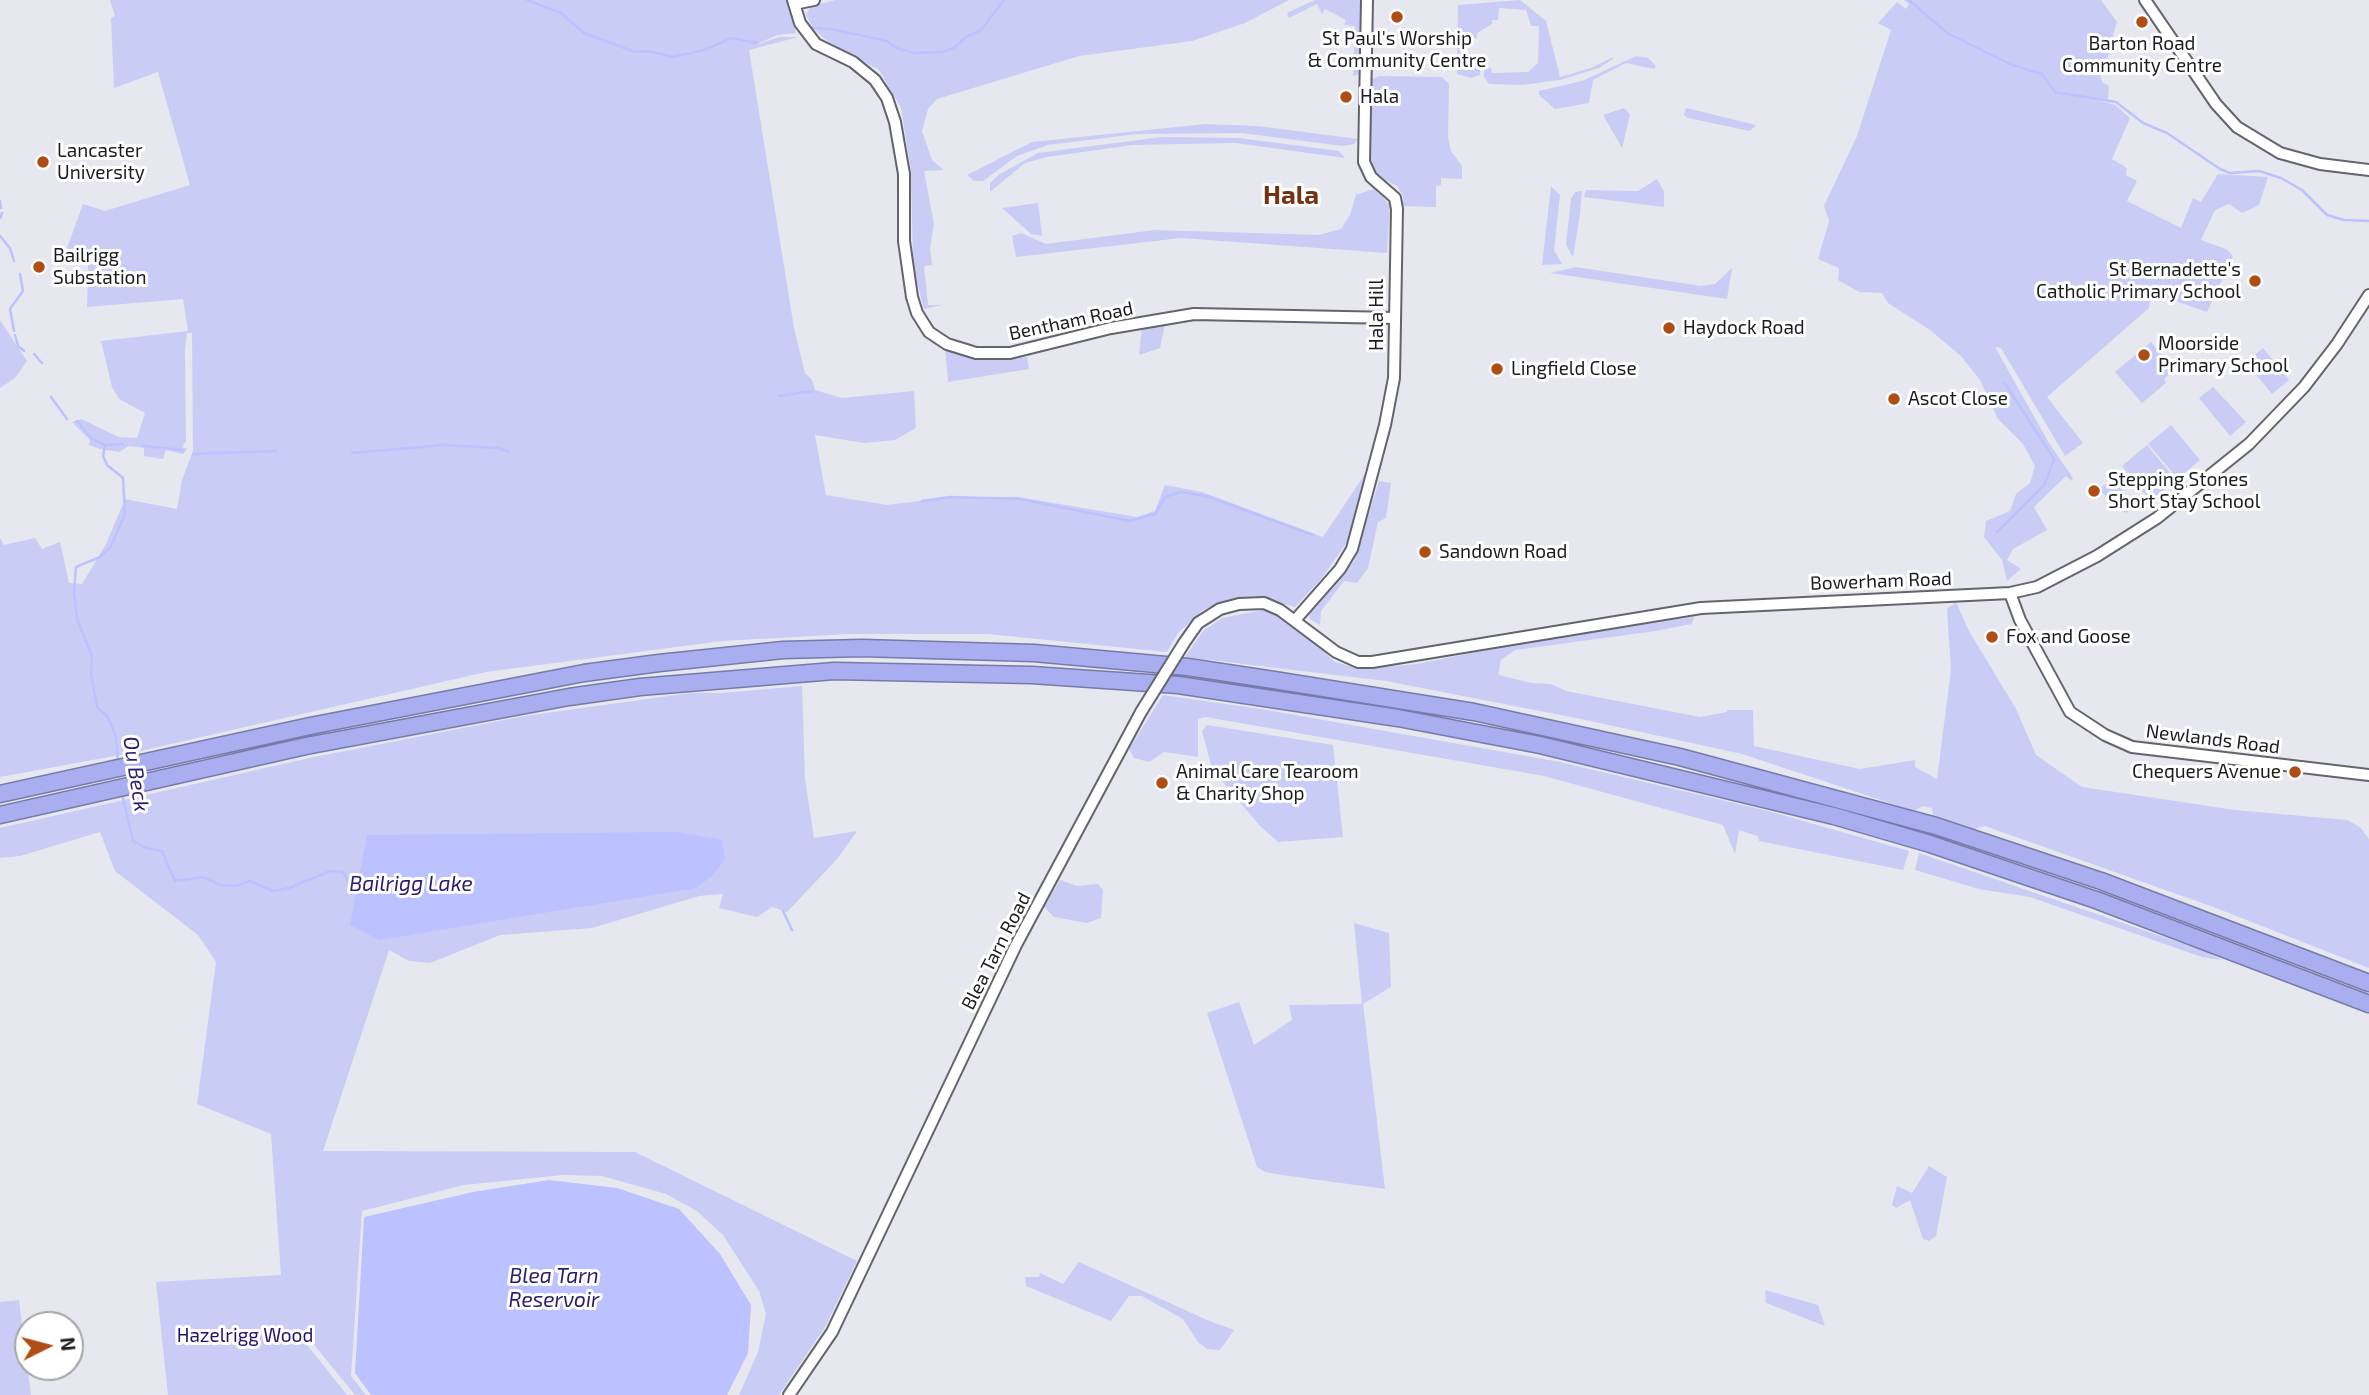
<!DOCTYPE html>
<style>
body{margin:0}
#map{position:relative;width:2369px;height:1395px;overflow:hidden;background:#e6e7ef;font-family:"Exo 2",sans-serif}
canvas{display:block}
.north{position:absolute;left:14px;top:1311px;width:70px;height:70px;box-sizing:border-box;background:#fff;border:2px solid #a4a4a5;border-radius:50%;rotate:84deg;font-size:19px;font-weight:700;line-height:28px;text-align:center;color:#1c1c1f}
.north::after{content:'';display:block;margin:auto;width:24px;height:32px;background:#b04d14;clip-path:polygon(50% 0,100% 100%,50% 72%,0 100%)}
</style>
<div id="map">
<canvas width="2369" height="1395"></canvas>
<div class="north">N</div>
</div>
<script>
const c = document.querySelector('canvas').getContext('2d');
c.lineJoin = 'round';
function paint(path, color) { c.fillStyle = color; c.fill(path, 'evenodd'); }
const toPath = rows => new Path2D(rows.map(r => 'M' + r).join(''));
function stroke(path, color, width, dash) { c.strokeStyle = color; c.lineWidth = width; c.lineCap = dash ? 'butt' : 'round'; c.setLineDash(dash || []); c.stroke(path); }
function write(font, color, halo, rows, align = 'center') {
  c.font = font + ' "Exo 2",sans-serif'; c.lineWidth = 6; c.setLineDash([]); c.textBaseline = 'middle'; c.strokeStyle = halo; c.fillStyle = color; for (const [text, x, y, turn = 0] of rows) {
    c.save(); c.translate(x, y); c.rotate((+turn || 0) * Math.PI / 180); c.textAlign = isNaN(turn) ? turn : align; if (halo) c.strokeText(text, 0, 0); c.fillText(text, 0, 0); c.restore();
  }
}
paint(toPath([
 [110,0,786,0,796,33,777,35,753,46,779,37,798,37,749,50,794,328,805,373,812,380,815,390,842,398,914,391,916,428,895,440,864,443,815,435,826,495,887,505,951,497,1018,497,1137,517,1155,511,1165,485,1202,492,1323,537,1371,465,1349,539,1322,578,1295,607,1262,598,1228,600,1203,610,1178,633,1167,652,988,634,849,634,722,641,486,672,136,752,0,777,0,538,4,545,35,538,42,549,60,542,69,583,82,584,106,544,125,499,177,509,182,480,193,451,192,333,187,333,185,350,186,441,182,447,187,449,183,454,166,450,163,459,144,456,144,448,129,446,119,452,100,449,89,445,90,440,72,422,81,419,119,437,137,438,145,413,119,399,112,387,101,341,188,331,183,299,87,307,88,266,79,255,67,248,83,204,105,211,190,185,158,72,114,88,111,18,115,16],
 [836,0,1289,0,1245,23,1192,41,1079,56,937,99,928,109,922,131,932,160,944,170,924,171,934,224,930,248,932,265,924,266,928,305,942,305,924,309,913,267,911,170,901,108,879,70,827,41,813,28,806,15,811,6],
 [1315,0,1361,0,1359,74,1353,76,1355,26,1344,25,1346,20,1325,9,1322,14,1317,4,1289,18,1287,13],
 [1520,0,1546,21,1560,77,1591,68,1613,57,1613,59,1599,68,1560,80,1521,85,1489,84,1484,77,1484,68,1491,68,1492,73,1528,72,1538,63,1539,26,1531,26,1526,10,1499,8,1498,20,1492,20,1492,24,1477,33,1477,38,1466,38,1465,66,1480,68,1480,75,1471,78,1457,74,1458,5],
 [1904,0,2101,0,2117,22,2113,35,2117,40,2099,72,2103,83,2109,86,2108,100,2098,100,2115,105,2130,118,2112,159,2127,168,2126,175,2137,181,2127,201,2181,228,2193,198,2201,202,2218,174,2268,177,2259,205,2242,213,2229,204,2215,210,2201,240,2226,249,2233,256,2207,312,2152,293,2149,308,2047,397,2083,443,2065,456,2001,348,1995,347,2049,443,2073,478,2071,481,2066,476,2034,507,2047,530,2013,549,2007,560,2021,569,2007,581,2002,560,1984,537,1986,521,2010,511,2016,494,2030,483,2035,466,2023,444,1998,419,1980,380,1961,356,1930,330,1888,303,1882,293,1859,292,1838,280,1839,268,1818,259,1829,221,1824,206,1857,136,1891,30,1878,23,1897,2,1906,9,1909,4],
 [1636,56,1648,58,1656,66,1654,69,1626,63,1593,80,1589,103,1555,109,1539,95,1539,91,1582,81],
 [1380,76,1442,77,1449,84,1448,137,1451,151,1462,166,1462,179,1441,178,1441,185,1436,186,1436,207,1403,206,1403,196,1397,186,1371,173,1368,163,1369,86,1372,79],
 [1624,108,1630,114,1622,148,1603,115],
 [1686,108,1756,125,1750,131,1688,118,1684,115],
 [1205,124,1258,126,1358,139,1354,144,1343,146,1242,133,1137,134,1048,145,1017,156,983,181,974,181,967,175,1032,142],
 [1162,137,1239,138,1339,151,1345,158,1235,143,1132,145,1047,157,1025,163,990,192,990,183,1000,174,1038,153],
 [1657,179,1664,192,1664,207,1584,197,1586,190,1638,191],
 [1551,186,1560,195,1554,250,1562,264,1542,265],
 [1374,189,1390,205,1387,253,1181,238,1016,257,1012,236,1021,233,1046,244,1155,230,1319,235,1341,229,1350,215,1356,195],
 [1582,191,1580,214,1573,257,1566,245,1571,199,1575,192],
 [1038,203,1042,236,1031,234,1002,208],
 [1576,267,1701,286,1715,284,1732,268,1727,299,1550,273],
 [0,320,27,361,15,378,0,388],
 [1165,324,1160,348,1139,355,1142,328],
 [2151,342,2174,370,2164,379,2166,383,2142,403,2115,372],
 [945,347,984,360,1027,357,1029,369,948,382],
 [2263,348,2289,380,2272,394,2249,366,2250,359],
 [2213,387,2246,422,2230,436,2199,398],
 [2171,425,2200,460,2178,479,2148,444],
 [2147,445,2176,480,2153,499,2150,495,2147,497,2122,466],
 [2113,478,2132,502,2132,509,2126,513,2113,505,2099,489],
 [1379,481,1391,483,1386,518,1378,522,1368,568,1357,583,1344,581,1321,611,1320,625,1310,619,1309,613,1354,561],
 [1956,602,1969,631,2016,709,2036,755,2082,787,2235,810,2347,820,2360,827,2369,839,2369,968,2216,908,1985,826,1974,829,1933,815,1932,808,1923,806,1914,811,1742,754,1581,719,1386,681,1185,657,1203,631,1222,618,1263,610,1291,621,1335,662,1360,669,1417,664,1515,644,1694,617,1692,624,1656,631,1515,650,1501,660,1498,675,1532,683,1551,684,1566,691,1700,717,1727,712,1727,710,1753,710,1754,746,1860,769,1915,760,1915,767,1937,779,1951,670,1947,609],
 [802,686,805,779,814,838,857,831,838,858,787,912,772,907,757,917,719,908,723,894,699,896,592,928,500,935,430,963,409,961,389,950,323,1151,635,1152,857,1261,825,1327,779,1395,739,1395,758,1352,766,1314,759,1291,723,1235,697,1211,666,1194,602,1176,563,1175,464,1185,362,1211,351,1376,366,1395,355,1395,306,1335,304,1341,347,1395,168,1395,156,1282,281,1275,271,1134,197,1104,216,962,198,935,115,871,100,832,20,856,0,858,0,828,314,757,525,716,690,693,723,693],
 [367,835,722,840,713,875],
 [1163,695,1267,710,1560,762,1768,811,1909,851,1903,870,1759,841,1758,836,1739,830,1735,854,1723,825,1544,776,1206,717,1198,719,1198,757,1164,752,1149,762,1134,758,1129,749],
 [1207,725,1333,745,1343,837,1278,842,1260,826,1212,769,1202,731],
 [1919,853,2207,952,2222,960,2202,957,2030,897,1979,889,1915,870],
 [1060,880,1077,886,1098,884,1103,890,1101,918,1087,923,1054,917,1044,907],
 [1354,923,1389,933,1391,987,1363,1004,1385,1189,1282,1175,1265,1172,1257,1167,1207,1013,1239,1002,1254,1045,1292,1020,1289,1005,1362,1004],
 [1929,1166,1947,1177,1936,1236,1929,1241,1923,1239,1910,1200,1896,1208,1892,1205,1897,1186,1912,1193],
 [1079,1262,1207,1320,1234,1330,1220,1350,1207,1349,1198,1342,1183,1319,1142,1296,1129,1296,1111,1321,1026,1286,1025,1277,1039,1277,1040,1273,1063,1284],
 [1765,1290,1818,1305,1825,1326,1766,1303],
 [19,1300,31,1395,0,1395,0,1302]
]), '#c9cdf5');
paint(toPath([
 [676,832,722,840,725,859,713,875,696,888,379,940,350,925,367,835],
 [549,1180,617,1188,679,1209,720,1254,751,1305,748,1353,727,1395,371,1395,355,1373,364,1217,473,1192]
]), '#bcc1ff');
stroke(toPath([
 [527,0,561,13,584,33,635,52,649,51,673,57,704,50,732,38,757,43],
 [1909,0,1947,33,2012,65,2042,74,2055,92,2116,102,2143,123,2167,133,2220,169,2230,173,2259,171,2281,178,2302,190,2327,215,2344,220,2369,221],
 [813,28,831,29,887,41,896,48,914,53,942,52,954,48,966,37,981,30,1004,0],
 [0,201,1,208],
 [0,218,2,213],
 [0,236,10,248,14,261],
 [14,331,10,309,23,291,20,274],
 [15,335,18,346,24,351],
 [34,354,42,363],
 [779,396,813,391],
 [51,397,67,419],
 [77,421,92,439,105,445,103,456,107,465,123,478,125,514,111,546,100,557,76,567,74,592,77,619,92,656,91,674,97,707,108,717,116,737,118,763],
 [105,445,123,444],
 [144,446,183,450],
 [352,453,445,445,499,448,509,452],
 [193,454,276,451],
 [922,501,950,497,1020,499,1130,521,1155,514,1165,497,1180,492,1206,496,1313,535],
 [1997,532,2045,484,2054,459,2004,382],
 [122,794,133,841,146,848,162,851,175,881,203,877,221,885,236,886,250,881,273,891,289,888,330,871,343,872,350,884,358,882],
 [783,911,792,930]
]), '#bcc1ff', 2.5);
const tertiary = toPath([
 [793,0,800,23,816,44,853,62,875,80,887,98,895,122,904,174,904,241,912,297,917,313,929,332,947,344,976,353,1010,353,1111,328,1194,314,1394,318],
 [2145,0,2216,104,2237,127,2280,153,2320,164,2369,170],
 [794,4,814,0],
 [2010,593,2020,620,2070,712,2105,735,2132,747,2369,775],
 [1296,619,1340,569,1352,549,1385,425,1394,378,1397,209,1395,198,1371,177,1364,162,1367,0],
 [1184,643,1198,623,1220,609,1239,604,1264,603,1280,610,1336,652,1358,662,1372,662,1701,608,2010,593,2037,587,2097,556,2157,518,2249,444,2304,387,2337,344,2369,295],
 [789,1395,832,1332,1016,945,1141,712]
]);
const motorway = toPath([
 [0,794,310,726,584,673,659,663,783,650,862,648,1034,653,1188,667,1274,680,1474,712,1680,757,1936,826,2101,881,2369,983],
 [0,815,306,746,569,697,640,687,834,671,1032,675,1178,685,1398,718,1540,745,1834,816,1930,844,2096,900,2369,1004]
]);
stroke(tertiary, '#64646b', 14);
stroke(motorway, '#787ba8', 19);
stroke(tertiary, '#fff', 10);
stroke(motorway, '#a9aef1', 16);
const tertiaryBridge = toPath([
 [1141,712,1184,643]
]);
stroke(tertiaryBridge, '#64646b', 14, []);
stroke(tertiaryBridge, '#fff', 10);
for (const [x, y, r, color] of [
 [1397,17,7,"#b04d14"],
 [2142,22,7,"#b04d14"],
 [1346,97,7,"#b04d14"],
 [43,162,7,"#b04d14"],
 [39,267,7,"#b04d14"],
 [2255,281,7,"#b04d14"],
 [1669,328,7,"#b04d14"],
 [2144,355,7,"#b04d14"],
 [1497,369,7,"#b04d14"],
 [1894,399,7,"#b04d14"],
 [2094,491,7,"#b04d14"],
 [1425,552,7,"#b04d14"],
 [1992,637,7,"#b04d14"],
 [2295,772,7,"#b04d14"],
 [1162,783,7,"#b04d14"]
]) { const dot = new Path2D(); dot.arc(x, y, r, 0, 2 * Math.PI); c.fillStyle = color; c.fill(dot); stroke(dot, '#fff', 2.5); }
write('19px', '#1c1c1f', '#fff', [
 ["St Paul's Worship",1397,39,"center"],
 ["& Community Centre",1397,61,"center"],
 ["Barton Road",2142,44,"center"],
 ["Community Centre",2142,66,"center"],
 ["Hala",1360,97],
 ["Lancaster",57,151],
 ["University",57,173],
 ["Bailrigg",53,256],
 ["Substation",53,278],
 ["St Bernadette's",2241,270,"right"],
 ["Catholic Primary School",2241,292,"right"],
 ["Haydock Road",1683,328],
 ["Moorside",2158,344],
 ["Primary School",2158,366],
 ["Lingfield Close",1511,369],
 ["Ascot Close",1908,399],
 ["Stepping Stones",2108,480],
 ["Short Stay School",2108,502],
 ["Sandown Road",1439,552],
 ["Fox and Goose",2006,637],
 ["Animal Care Tearoom",1176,772],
 ["& Charity Shop",1176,794],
 ["Chequers Avenue",2281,772,"right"]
], 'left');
write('19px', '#1c1c1f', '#fff', [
 ["Hala Hill",1377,315,-90],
 ["Bentham Road",1071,321,-12],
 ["Bowerham Road",1881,581,-2],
 ["Newlands Road",2213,739,7],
 ["Blea Tarn Road",996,951,-63]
]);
write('19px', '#23146a', '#fff', [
 ["Hazelrigg Wood",245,1336]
]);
write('italic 21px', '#281c71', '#fff', [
 ["Ou Beck",136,774,81],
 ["Bailrigg Lake",411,884],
 ["Blea Tarn",554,1276],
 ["Reservoir",554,1300]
]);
write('bold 26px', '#733312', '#fff', [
 ["Hala",1291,195]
]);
</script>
